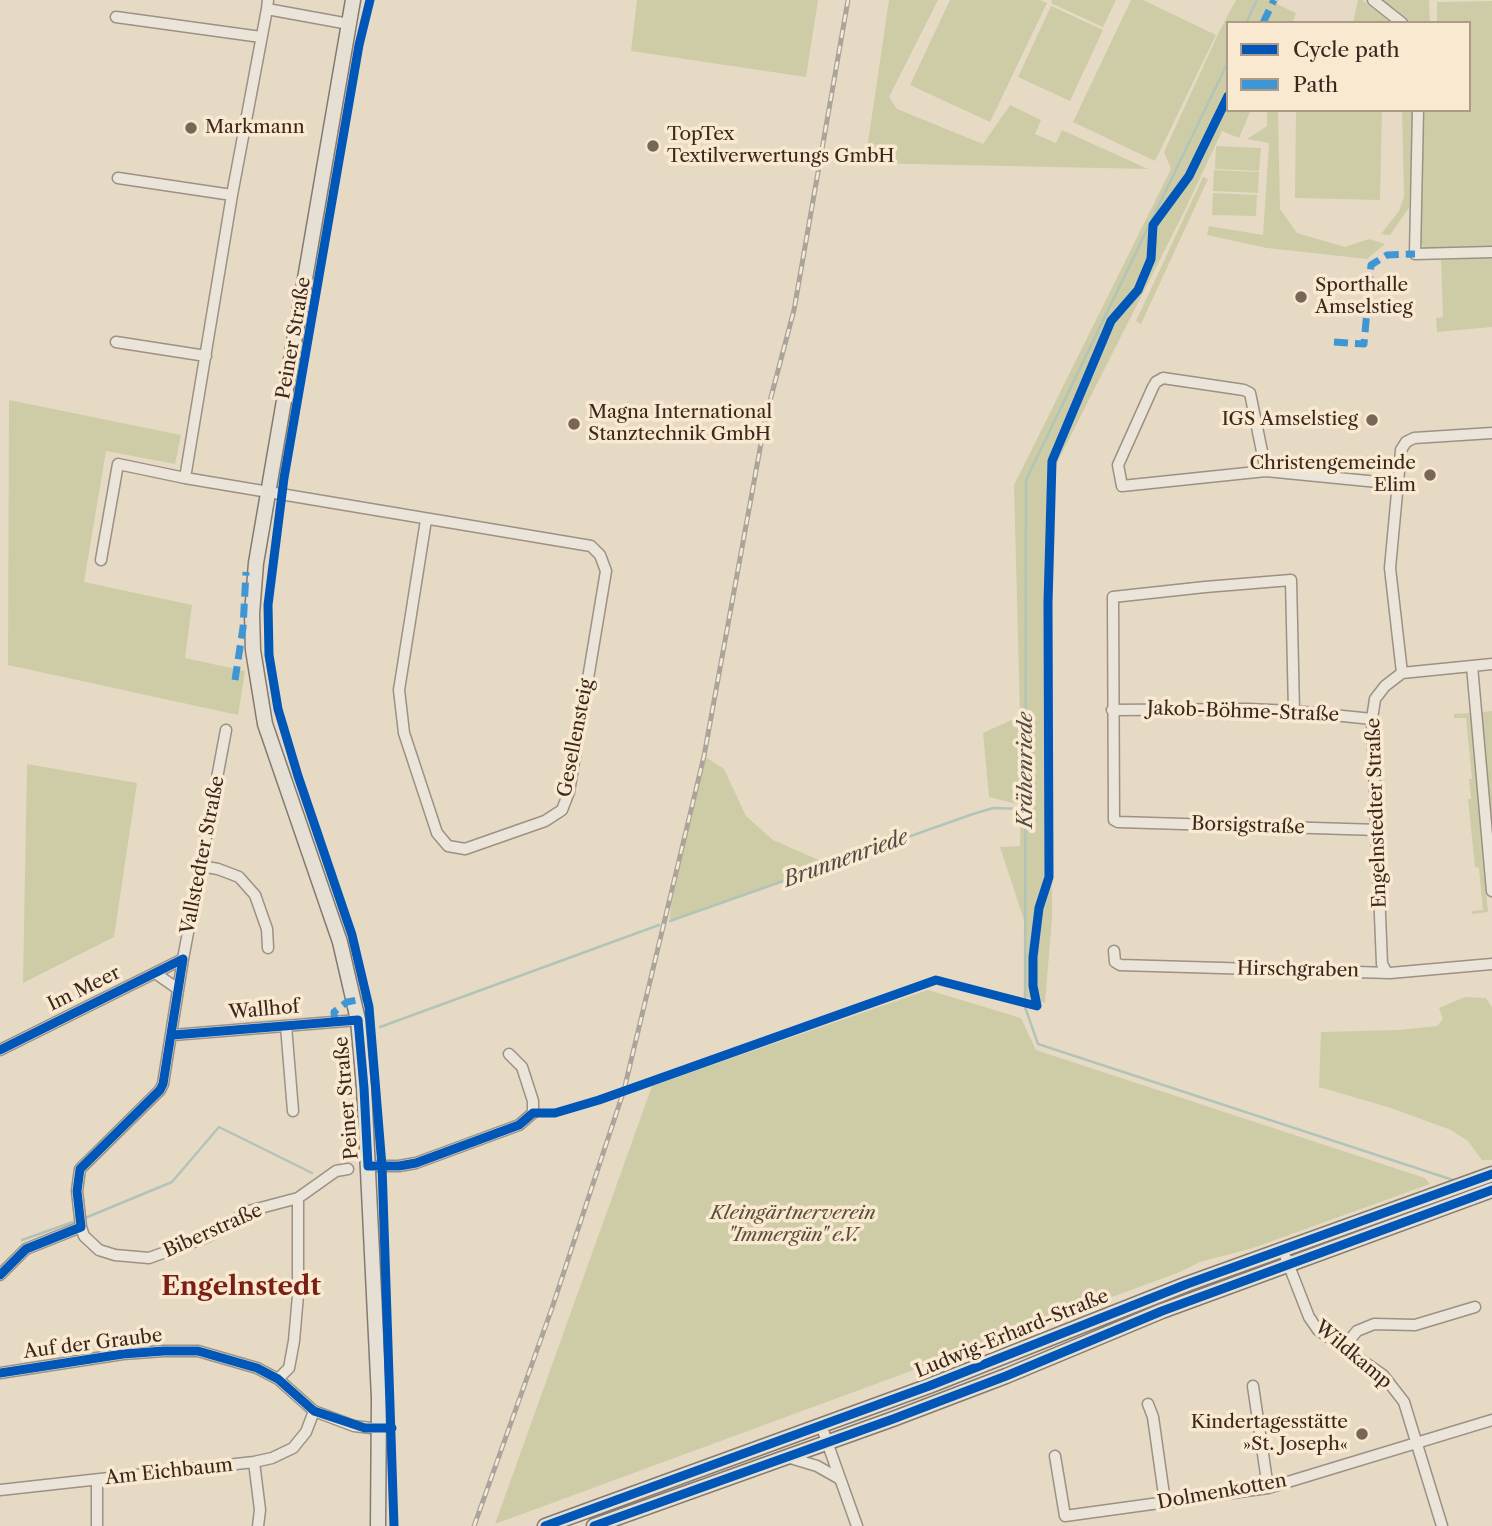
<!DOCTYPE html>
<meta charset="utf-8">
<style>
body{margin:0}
#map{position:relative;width:1492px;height:1526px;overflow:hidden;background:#e6dac5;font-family:"Libre Caslon Text",serif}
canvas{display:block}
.legend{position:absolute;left:1226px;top:21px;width:245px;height:91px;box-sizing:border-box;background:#f8e9d0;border:2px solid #ad9b89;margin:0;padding:9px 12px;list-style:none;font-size:21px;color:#3c271f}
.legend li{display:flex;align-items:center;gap:14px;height:35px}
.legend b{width:35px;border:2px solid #ad9b89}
</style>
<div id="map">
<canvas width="1492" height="1526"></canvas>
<ul class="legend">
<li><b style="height:9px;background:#0057b8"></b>Cycle path</li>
<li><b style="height:9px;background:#3f96d5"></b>Path</li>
</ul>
</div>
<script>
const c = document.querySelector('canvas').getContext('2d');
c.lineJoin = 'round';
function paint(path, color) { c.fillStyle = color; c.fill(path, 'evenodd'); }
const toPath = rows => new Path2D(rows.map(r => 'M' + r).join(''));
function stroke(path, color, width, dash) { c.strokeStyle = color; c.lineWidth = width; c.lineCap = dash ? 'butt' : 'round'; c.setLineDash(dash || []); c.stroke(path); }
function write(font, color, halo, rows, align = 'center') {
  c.font = font + ' "Libre Caslon Text",serif'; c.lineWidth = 7; c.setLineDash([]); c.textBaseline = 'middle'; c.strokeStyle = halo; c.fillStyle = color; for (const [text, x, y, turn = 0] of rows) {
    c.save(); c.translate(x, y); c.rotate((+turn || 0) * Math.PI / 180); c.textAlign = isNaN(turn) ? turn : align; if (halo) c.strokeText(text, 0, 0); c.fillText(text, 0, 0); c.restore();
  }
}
paint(toPath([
 [637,0,818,0,806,77,631,51],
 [889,0,938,0,889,97,897,109,983,144,1010,105,1041,120,1035,134,1056,143,1062,130,1148,169,865,163],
 [950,0,1040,0,1047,3,990,122,910,85],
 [1052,0,1116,0,1103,27,1051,3],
 [1131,0,1143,0,1216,35,1155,161,1073,122],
 [1236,0,1279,0,1277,4,1296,13,1292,23,1228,23,1228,110,1251,110,1239,138,1222,131,1185,210,1057,463,1050,495,1052,918,1045,1003,1025,997,1026,926,1000,847,1020,846,1021,805,989,797,983,733,1020,716,1014,485,1171,169,1164,152,1219,32],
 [1358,0,1362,0,1392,23,1353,23],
 [1381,0,1429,0,1430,23,1409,23],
 [1492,1,1492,249,1425,251,1421,242,1423,110,1470,109,1469,23,1437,23,1437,2],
 [1051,6,1103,30,1070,101,1018,77],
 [1267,110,1278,110,1280,209,1297,233,1345,247,1369,239,1385,244,1367,259,1267,248,1207,235,1209,226,1263,235,1269,143,1247,139,1267,126],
 [1296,110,1382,110,1380,200,1295,198],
 [1402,110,1413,110,1409,208,1390,235,1381,234,1399,211,1404,196],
 [1216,146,1261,148,1259,171,1215,169],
 [1214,170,1259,172,1258,193,1213,191],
 [1203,177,1208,179,1141,324,1136,321],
 [1213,193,1257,195,1256,216,1212,215],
 [1492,258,1492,327,1437,332,1436,318,1443,317,1441,260],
 [9,400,181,435,175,464,106,451,84,582,192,605,185,658,245,671,238,715,8,665],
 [1492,711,1492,826,1482,712],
 [1471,713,1488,912,1472,914,1471,911,1483,910,1479,868,1475,867,1468,799,1471,799,1469,779,1472,779,1466,718,1454,718,1454,714],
 [704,756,724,769,746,816,773,840,828,864,670,921,672,891],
 [27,764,137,783,114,937,23,983],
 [928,990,1021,1018,1036,1050,1425,1178,1430,1184,1253,1248,1200,1262,1180,1272,495,1524,652,1086],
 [1465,997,1486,998,1492,1007,1492,1160,1482,1160,1468,1141,1451,1130,1391,1108,1319,1087,1321,1032,1399,1030,1437,1026,1443,1019,1439,1008]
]), '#cecca7');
stroke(toPath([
 [1246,23,1257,0],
 [1228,62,1026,480,1025,1007,1038,1044,1456,1181],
 [670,921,973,814,993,808,1024,809],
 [380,1027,659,925],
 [85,1218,172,1182,219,1127,312,1173],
 [22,1240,73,1222]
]), '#b2c4b8', 2.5);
const minor = toPath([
 [268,0,267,9,349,24],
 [1373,0,1402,23],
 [267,9,232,195,185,478,591,546,600,555,606,571,569,792,562,810,545,821,465,849,448,846,437,833,404,733,399,690,426,520],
 [116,17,261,37],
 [1418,110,1415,254,1492,252],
 [118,178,232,195],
 [116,342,206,356],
 [1266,471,1250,393,1244,390,1163,378,1156,382,1153,387,1118,465,1122,486,1266,471,1398,484],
 [101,560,118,464,185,478],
 [1472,666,1492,891],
 [1402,673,1390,568,1401,450,1406,442,1414,438,1492,433],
 [1112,710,1248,709,1294,711,1372,719],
 [1294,711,1291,580,1205,587,1113,597,1114,820,1118,822,1379,830],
 [201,866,218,869,239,877,255,895,267,929,268,948],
 [1114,951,1115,962,1120,965,1390,973,1492,964],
 [1386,971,1382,964,1372,719,1375,699,1385,686,1402,673,1492,664],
 [155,973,178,989],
 [286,1026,293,1111],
 [173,1035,358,1020],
 [0,1050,183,959],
 [368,1166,399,1166,416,1163,519,1125,533,1113,533,1101,522,1067,509,1054],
 [81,1227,84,1236,99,1250,115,1255,149,1258,207,1237,249,1211,298,1198,336,1171,348,1169],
 [1286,1258,1309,1317,1318,1330,1383,1375,1404,1402,1442,1526],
 [0,1275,26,1249,81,1227,77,1191,80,1169,160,1090,163,1084,183,959,226,730],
 [1344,1347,1357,1331,1374,1324,1415,1325,1475,1307],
 [0,1373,123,1354,164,1351,198,1351,257,1368,278,1379,314,1411,354,1426,380,1429],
 [278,1379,289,1368,294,1341,298,1295,298,1198],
 [1253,1386,1268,1488],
 [1148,1404,1153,1417,1165,1502],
 [821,1425,857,1526],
 [1055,1456,1065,1516,1268,1488,1492,1420],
 [787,1457,817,1466,840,1479],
 [254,1462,260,1510,258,1526],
 [97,1480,97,1526],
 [0,1490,254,1462,272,1458,293,1448,306,1432,314,1411]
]);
const major = toPath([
 [353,0,256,563,252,614,253,650,265,724,340,942,358,1020,364,1088,379,1398,378,1526],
 [545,1526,929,1386,1187,1284,1492,1174],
 [594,1526,893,1419,1006,1376,1162,1311,1492,1190]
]);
stroke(minor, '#9b9185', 13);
stroke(major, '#847a6f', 17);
stroke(minor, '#eae4d9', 10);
stroke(major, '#e6dfd3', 14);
const rail = toPath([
 [474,1526,552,1308,624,1090,704,756,766,416,794,310,848,0]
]);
stroke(rail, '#aba49c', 5);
stroke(rail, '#f8e9d0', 2.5, [8]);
stroke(toPath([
 [1263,23,1274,0],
 [1334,342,1364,344,1371,265,1387,255,1415,254],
 [235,680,243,628,246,572],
 [335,1022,334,1012,347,1002,368,998]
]), '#3f96d5', 7, [14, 7]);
stroke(toPath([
 [370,0,359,45,284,478,268,605,269,655,278,709,298,776,352,935,369,1007,382,1166,394,1526],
 [173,1035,358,1020,364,1088,368,1166,399,1166,416,1163,519,1125,533,1113,555,1113,599,1100,936,980,1037,1006,1033,986,1033,957,1039,908,1049,877,1048,603,1052,461,1111,321,1138,290,1151,259,1153,225,1189,176,1228,96],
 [0,1050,183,959],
 [0,1275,26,1249,81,1227,77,1191,80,1169,160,1090,163,1084,183,959],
 [0,1373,123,1354,164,1351,198,1351,257,1368,278,1379,314,1411,365,1428,392,1428],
 [545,1526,929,1386,1187,1284,1492,1174],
 [594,1526,893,1419,1006,1376,1162,1311,1492,1190]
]), '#0057b8', 9);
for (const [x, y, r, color] of [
 [191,128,7,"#786659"],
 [653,146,7,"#786659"],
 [1301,297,7,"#786659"],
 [1372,420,7,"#786659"],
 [574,424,7,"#786659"],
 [1430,475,7,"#786659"],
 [1362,1434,7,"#786659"]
]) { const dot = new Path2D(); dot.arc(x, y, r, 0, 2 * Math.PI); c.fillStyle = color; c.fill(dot); stroke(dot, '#f8e9d0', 2.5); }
write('19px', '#3c271f', '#f8e9d0', [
 ["Markmann",205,128],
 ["TopTex",667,135],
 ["Textilverwertungs GmbH",667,157],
 ["Sporthalle",1315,286],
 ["Amselstieg",1315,308],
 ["Magna International",588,413],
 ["Stanztechnik GmbH",588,435],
 ["IGS Amselstieg",1358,420,"right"],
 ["Christengemeinde",1416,464,"right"],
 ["Elim",1416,486,"right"],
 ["Kindertagesstätte",1348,1423,"right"],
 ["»St. Joseph«",1348,1445,"right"]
], 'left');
write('19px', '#3c271f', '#f8e9d0', [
 ["Peiner Straße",294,338,-80],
 ["Jakob-Böhme-Straße",1243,712,2],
 ["Gesellensteig",576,738,-79],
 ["Engelnstedter Straße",1377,813,-92],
 ["Borsigstraße",1248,826,2],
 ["Vallstedter Straße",203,855,-79],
 ["Hirschgraben",1298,970,1],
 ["Im Meer",84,989,-26],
 ["Wallhof",264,1010,-5],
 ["Peiner Straße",347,1098,-95],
 ["Biberstraße",213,1231,-24],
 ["Ludwig-Erhard-Straße",1012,1334,-22],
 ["Auf der Graube",93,1344,-7],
 ["Wildkamp",1353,1355,40],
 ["Am Eichbaum",169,1472,-6],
 ["Dolmenkotten",1222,1492,-10]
]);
write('italic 19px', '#5c4e3b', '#f8e9d0', [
 ["Kleingärtnerverein",793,1214],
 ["\"Immergün\" e.V.",793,1236]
]);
write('italic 21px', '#544c44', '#f8e9d0', [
 ["Krähenriede",1026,770,-90],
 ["Brunnenriede",846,859,-20]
]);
write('bold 26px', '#7a1f14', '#f8e9d0', [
 ["Engelnstedt",241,1287]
]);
</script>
